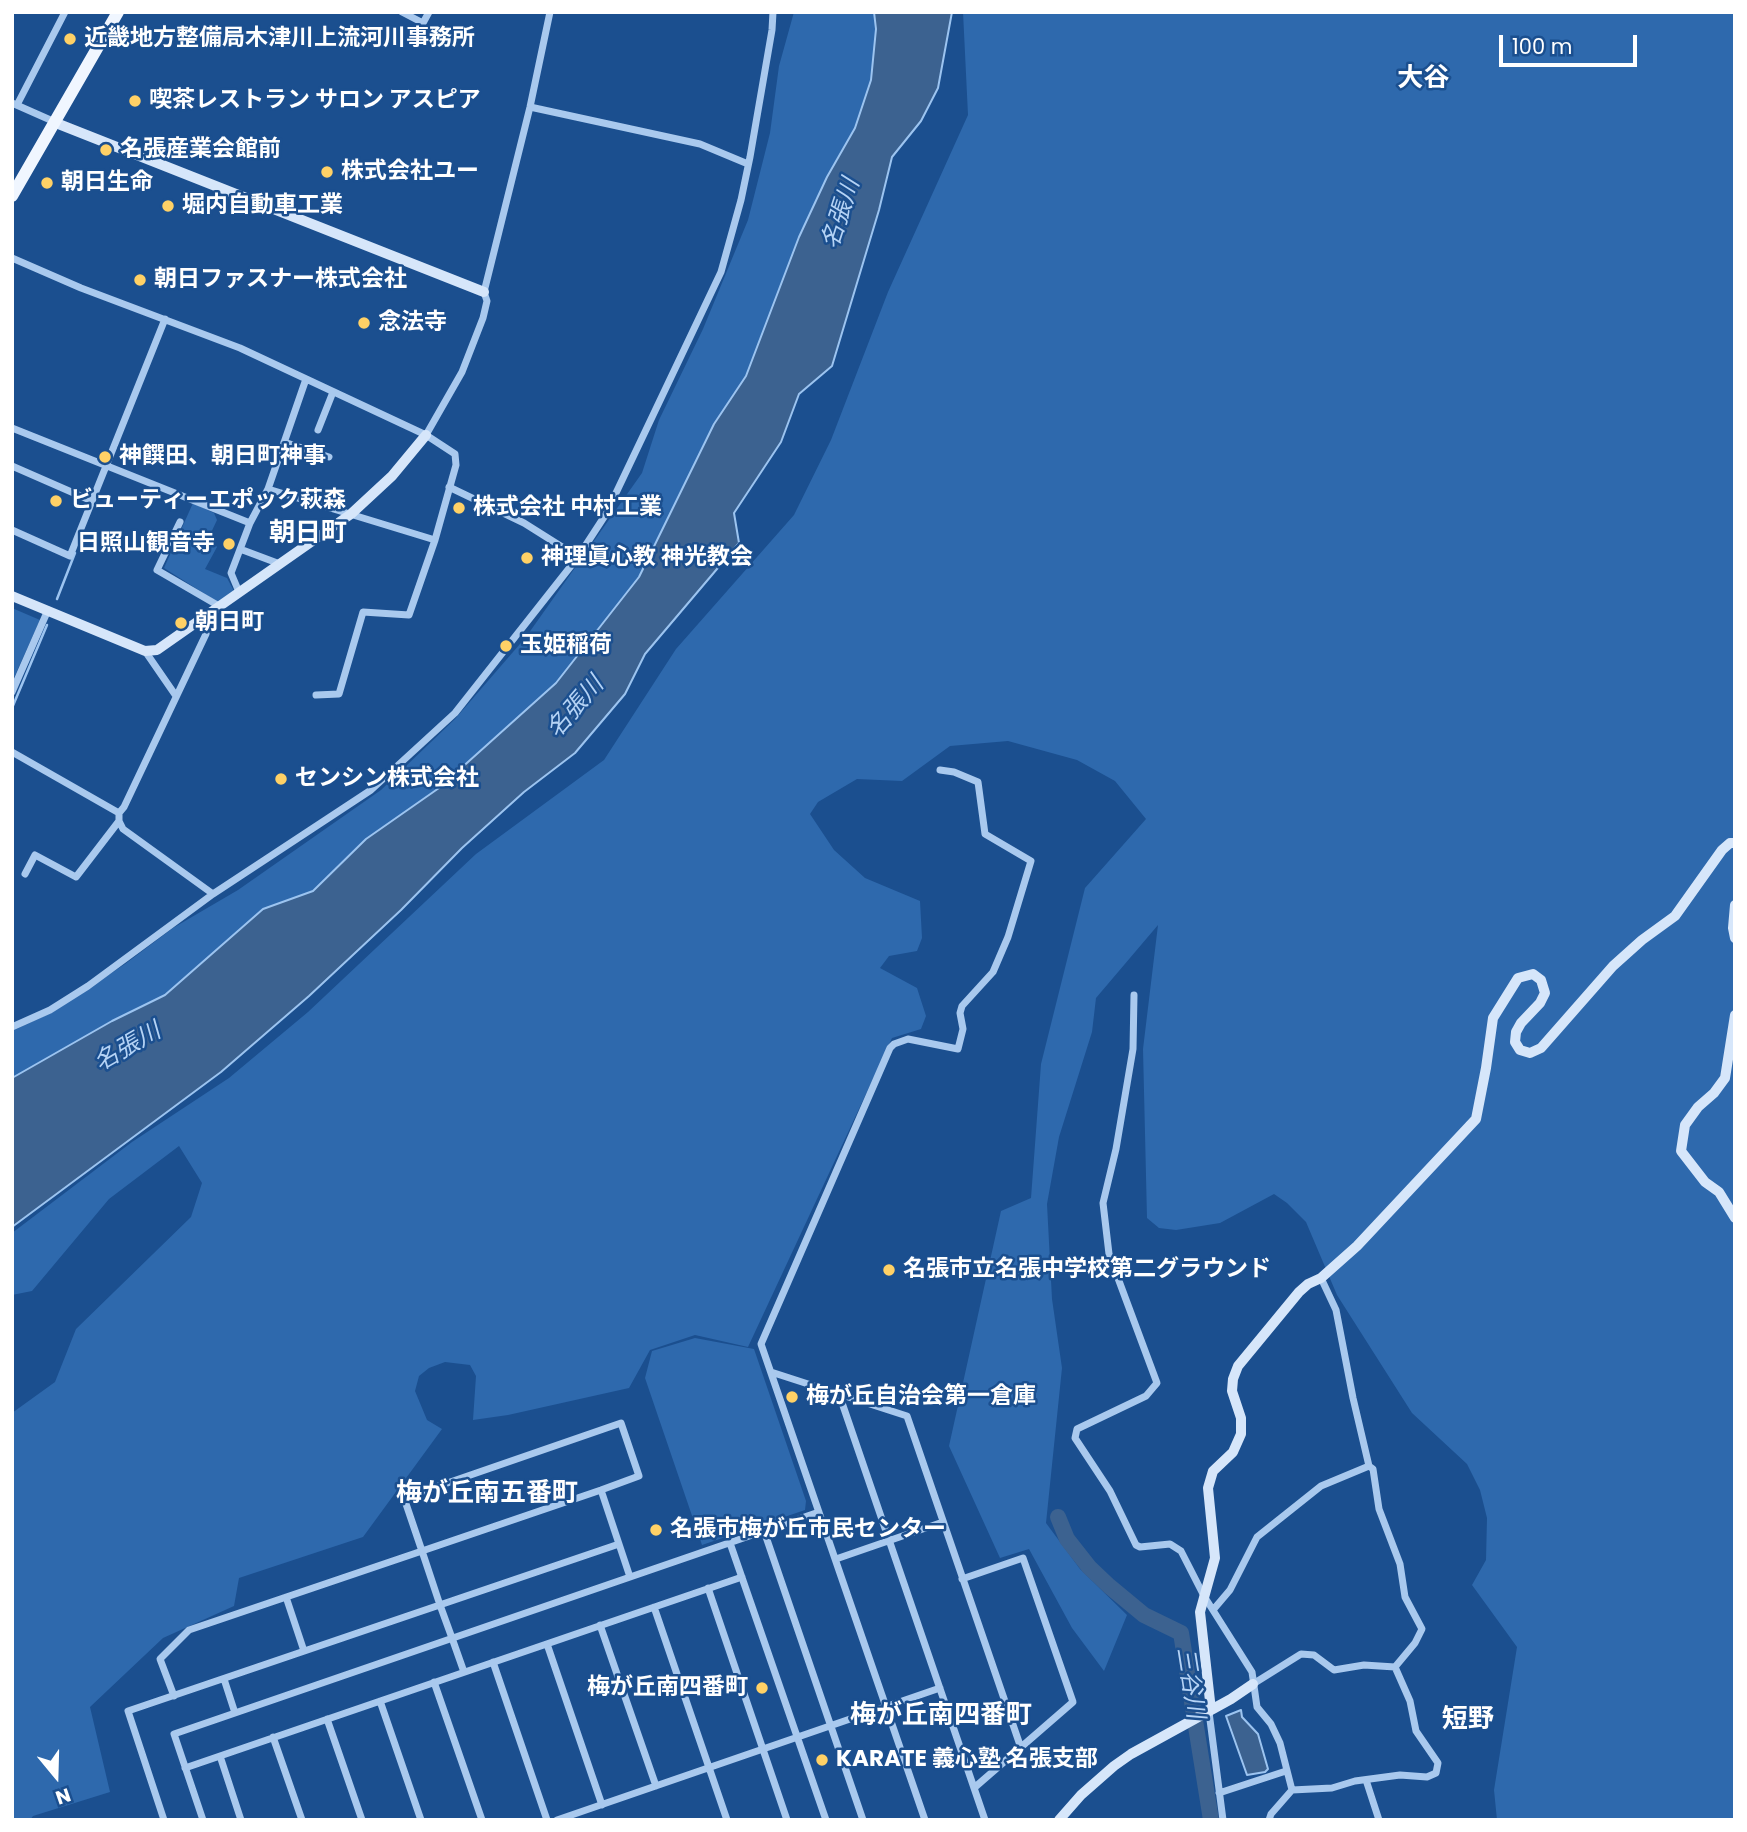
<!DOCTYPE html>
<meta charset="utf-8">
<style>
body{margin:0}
#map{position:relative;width:1747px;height:1832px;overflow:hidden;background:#1b4f8f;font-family:Poppins,sans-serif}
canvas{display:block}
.frame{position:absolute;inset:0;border:14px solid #fff;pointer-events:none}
.north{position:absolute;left:21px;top:1741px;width:70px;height:70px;-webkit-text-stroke:5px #1b4f8f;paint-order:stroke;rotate:161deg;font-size:19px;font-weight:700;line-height:28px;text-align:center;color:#fff}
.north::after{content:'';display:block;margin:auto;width:24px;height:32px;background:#fff;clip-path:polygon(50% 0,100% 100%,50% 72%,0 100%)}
.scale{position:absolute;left:1499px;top:35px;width:138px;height:32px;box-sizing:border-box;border:4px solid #fff;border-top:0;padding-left:9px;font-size:21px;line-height:24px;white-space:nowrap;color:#fff;-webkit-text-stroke:5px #1b4f8f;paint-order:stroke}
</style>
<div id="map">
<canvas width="1747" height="1832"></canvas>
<div class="frame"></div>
<div class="north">N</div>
<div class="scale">100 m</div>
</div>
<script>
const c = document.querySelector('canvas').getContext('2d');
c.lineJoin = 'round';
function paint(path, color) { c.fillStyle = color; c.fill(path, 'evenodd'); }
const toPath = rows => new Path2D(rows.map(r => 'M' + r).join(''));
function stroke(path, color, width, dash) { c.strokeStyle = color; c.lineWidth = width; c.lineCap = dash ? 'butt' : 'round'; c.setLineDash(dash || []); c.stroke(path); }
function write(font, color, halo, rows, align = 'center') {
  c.font = font + ' Poppins,"Noto Sans JP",sans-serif'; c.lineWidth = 5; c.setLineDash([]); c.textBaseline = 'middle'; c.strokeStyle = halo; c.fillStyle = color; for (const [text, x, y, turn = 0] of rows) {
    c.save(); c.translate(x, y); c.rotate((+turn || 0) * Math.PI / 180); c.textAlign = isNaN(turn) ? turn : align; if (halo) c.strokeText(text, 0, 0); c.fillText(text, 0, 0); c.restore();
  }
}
paint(toPath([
 [794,12,874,12,876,29,871,80,855,128,827,177,799,237,746,376,714,424,639,577,556,683,439,788,366,839,313,891,263,909,165,995,112,1021,12,1078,12,1031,51,1013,125,964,173,928,238,890,381,790,455,719,526,637,642,473,659,420,703,329,748,220,770,133,779,66],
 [963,12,1735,12,1735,1820,1497,1820,1494,1790,1517,1647,1472,1585,1486,1560,1487,1518,1480,1490,1467,1464,1412,1413,1337,1295,1306,1222,1287,1203,1274,1194,1220,1223,1176,1230,1159,1228,1147,1218,1143,1049,1158,925,1096,998,1092,1032,1059,1137,1047,1204,1052,1299,1062,1368,1046,1523,1080,1569,1127,1615,1104,1671,1072,1628,1029,1549,1000,1558,949,1446,1001,1211,1031,1198,1041,1064,1085,888,1146,819,1115,781,1077,760,1008,741,950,746,902,781,857,779,818,802,810,814,834,850,865,878,920,901,922,938,917,951,889,956,880,968,917,988,926,1016,921,1029,892,1038,748,1347,695,1335,650,1350,629,1388,508,1415,473,1420,476,1376,470,1365,445,1362,429,1368,419,1376,415,1391,427,1420,442,1429,363,1537,239,1578,234,1606,163,1638,90,1707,110,1792,33,1816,30,1820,12,1820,12,1413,55,1382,76,1329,191,1217,202,1183,179,1146,109,1199,32,1291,12,1295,12,1233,132,1142,229,1078,308,1012,476,854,604,760,676,649,794,515,831,440,888,292,968,115],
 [193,503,214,513,217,520,209,537,217,547,205,569,227,578,235,593,219,603,164,568],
 [12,608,40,620,12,682],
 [695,1338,754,1349,806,1501,805,1510,702,1545,645,1378,652,1351]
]), '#2e69ad');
const water = toPath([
 [874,12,952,12,938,88,921,121,892,157,879,210,832,366,799,394,781,442,734,513,739,543,645,654,625,694,575,753,524,792,462,848,401,910,309,996,221,1072,12,1227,12,1078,112,1021,165,995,263,909,313,891,366,839,439,788,556,683,639,577,714,424,746,376,799,237,827,177,855,128,871,80,876,29,874,12],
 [1241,1710,1242,1717,1258,1734,1268,1769,1265,1772,1247,1775,1226,1716,1241,1710]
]);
paint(water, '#3c6290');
stroke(water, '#9cc4f0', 2);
stroke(toPath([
 [57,599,75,553],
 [12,708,47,625]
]), '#9cc4f0', 2.5);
stroke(toPath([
 [1058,1517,1067,1539,1089,1567,1109,1586,1144,1615,1181,1633,1211,1820]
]), '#3c6290', 16);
stroke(toPath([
 [402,12,423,23,429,12],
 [12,103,55,122],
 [17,105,65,12],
 [530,107,700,144,748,164],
 [12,258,81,288,240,348,426,435,455,454,456,465,435,540,409,615,363,612,339,694,316,695],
 [12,428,250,523],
 [318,430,333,392],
 [426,435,462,372,483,318,487,301,484,292,530,107,550,12],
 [284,442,329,457],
 [12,466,92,501],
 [449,487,524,523,578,557],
 [268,489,435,540],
 [180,522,157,570,219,606],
 [12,530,70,556,165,319],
 [240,549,280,564],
 [239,592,231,573,250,523,268,489,306,379],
 [206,634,124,807,119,813,119,821,123,829,213,894],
 [145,651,176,696],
 [12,692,48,610],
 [12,752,119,813],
 [25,874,35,855,76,877,119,821],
 [1134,995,1133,1049,1116,1149,1103,1203,1109,1254,1157,1383,1146,1396,1077,1429,1075,1438,1110,1491,1136,1545,1140,1547,1170,1544,1181,1551,1204,1596,1252,1672,1257,1707,1271,1724,1280,1743,1292,1790],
 [12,1027,50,1010,88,986,213,894,371,790,455,713,578,557,606,514,721,272,741,200,750,157,772,30,773,12],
 [1321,1278,1336,1310,1353,1398,1369,1466,1373,1469,1379,1509,1400,1564,1405,1597,1422,1629,1415,1643,1395,1667],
 [771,1372,907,1416,1021,1748],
 [839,1394,985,1820],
 [601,1490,630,1577],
 [764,1531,863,1820],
 [730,1543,826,1820],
 [836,1559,943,1522],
 [962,1579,1023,1558,1073,1702,974,1788],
 [708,1588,787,1820],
 [286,1597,304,1651],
 [654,1607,727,1820],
 [1213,1610,1230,1590,1257,1537,1321,1486,1369,1466],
 [600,1625,656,1786],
 [547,1644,602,1805],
 [493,1662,547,1820],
 [224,1679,235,1713],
 [434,1682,482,1820],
 [1253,1684,1301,1654,1314,1655,1334,1670,1364,1665,1395,1667],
 [174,1696,160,1659,189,1630,422,1551,601,1490,639,1476,621,1423,404,1498,422,1551,440,1605,452,1638,464,1672],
 [380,1701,421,1820],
 [1209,1712,1223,1820],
 [327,1719,362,1820],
 [273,1737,302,1820],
 [220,1756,241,1820],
 [185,1768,742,1577],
 [1366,1780,1379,1820],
 [1219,1793,1286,1771],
 [164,1820,128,1711,619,1544],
 [203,1820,174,1734,819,1512],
 [557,1820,940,1688],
 [925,1820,761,1344,890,1048,894,1044,908,1039,958,1049,963,1029,960,1013,962,1006,993,972,1008,937,1031,861,985,834,978,782,954,772,940,770],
 [1269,1820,1271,1814,1292,1790,1332,1788,1355,1781,1400,1775,1427,1777,1436,1773,1438,1763,1416,1731,1410,1701,1395,1667]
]), '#a9c9ee', 7);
stroke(toPath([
 [56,123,484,292],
 [12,596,145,651,157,650,351,514,392,476,426,435],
 [1735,905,1733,928,1735,938],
 [1735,1015,1725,1078,1714,1093,1698,1107,1685,1125,1681,1151,1705,1182,1719,1192,1735,1218],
 [1211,1710,1200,1612,1215,1558,1208,1488,1213,1471,1233,1452,1241,1434,1241,1418,1232,1391,1233,1379,1238,1366,1299,1292,1308,1284,1321,1278,1357,1246,1476,1119,1486,1068,1493,1018,1518,978,1533,974,1541,980,1545,993,1540,1003,1521,1023,1516,1032,1515,1042,1520,1050,1530,1053,1541,1048,1613,966,1642,940,1675,916,1722,850,1730,843,1735,843],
 [1059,1820,1081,1795,1114,1766,1131,1754,1231,1699,1253,1684]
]), '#d6e6fa', 10);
stroke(toPath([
 [12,196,118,12]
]), '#f0f6ff', 12);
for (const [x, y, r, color] of [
 [70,39,7,"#ffd166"],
 [135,101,7,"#ffd166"],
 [106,150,7,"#ffd166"],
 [327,172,7,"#ffd166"],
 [47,183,7,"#ffd166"],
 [168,206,7,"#ffd166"],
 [140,280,7,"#ffd166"],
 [364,323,7,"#ffd166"],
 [105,457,7,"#ffd166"],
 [56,501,7,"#ffd166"],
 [459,508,7,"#ffd166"],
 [229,544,7,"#ffd166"],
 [527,558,7,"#ffd166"],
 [181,623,7,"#ffd166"],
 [506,646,7,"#ffd166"],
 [281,779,7,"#ffd166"],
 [889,1270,7,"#ffd166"],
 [792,1397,7,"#ffd166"],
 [656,1530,7,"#ffd166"],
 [762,1688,7,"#ffd166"],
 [822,1760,7,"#ffd166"]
]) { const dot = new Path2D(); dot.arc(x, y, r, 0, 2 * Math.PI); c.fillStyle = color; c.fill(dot); stroke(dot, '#1b4f8f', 2.5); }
write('bold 23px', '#fff', '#1b4f8f', [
 ["近畿地方整備局木津川上流河川事務所",84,39],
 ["喫茶レストラン サロン アスピア",149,101],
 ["名張産業会館前",120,150],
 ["株式会社ユー",341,172],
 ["朝日生命",61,183],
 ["堀内自動車工業",182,206],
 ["朝日ファスナー株式会社",154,280],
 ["念法寺",378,323],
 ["神饌田、朝日町神事",119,457],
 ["ビューティーエポック萩森",70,501],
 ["株式会社 中村工業",473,508],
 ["日照山観音寺",215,544,"right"],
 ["神理眞心教 神光教会",541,558],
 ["朝日町",195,623],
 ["玉姫稲荷",520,646],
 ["センシン株式会社",295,779],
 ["名張市立名張中学校第二グラウンド",903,1270],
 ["梅が丘自治会第一倉庫",806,1397],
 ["名張市梅が丘市民センター",670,1530],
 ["梅が丘南四番町",748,1688,"right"],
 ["KARATE 義心塾 名張支部",836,1760]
], 'left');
write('italic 24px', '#b5d3f5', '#1b4f8f', [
 ["名張川",842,214,-72],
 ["名張川",576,708,-49],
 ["名張川",128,1048,-30],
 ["三谷川",1189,1683,81]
]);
write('bold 26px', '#fff', '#1b4f8f', [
 ["大谷",1423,79],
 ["朝日町",308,534],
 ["梅が丘南五番町",487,1494],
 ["梅が丘南四番町",941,1716],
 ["短野",1468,1720]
]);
</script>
